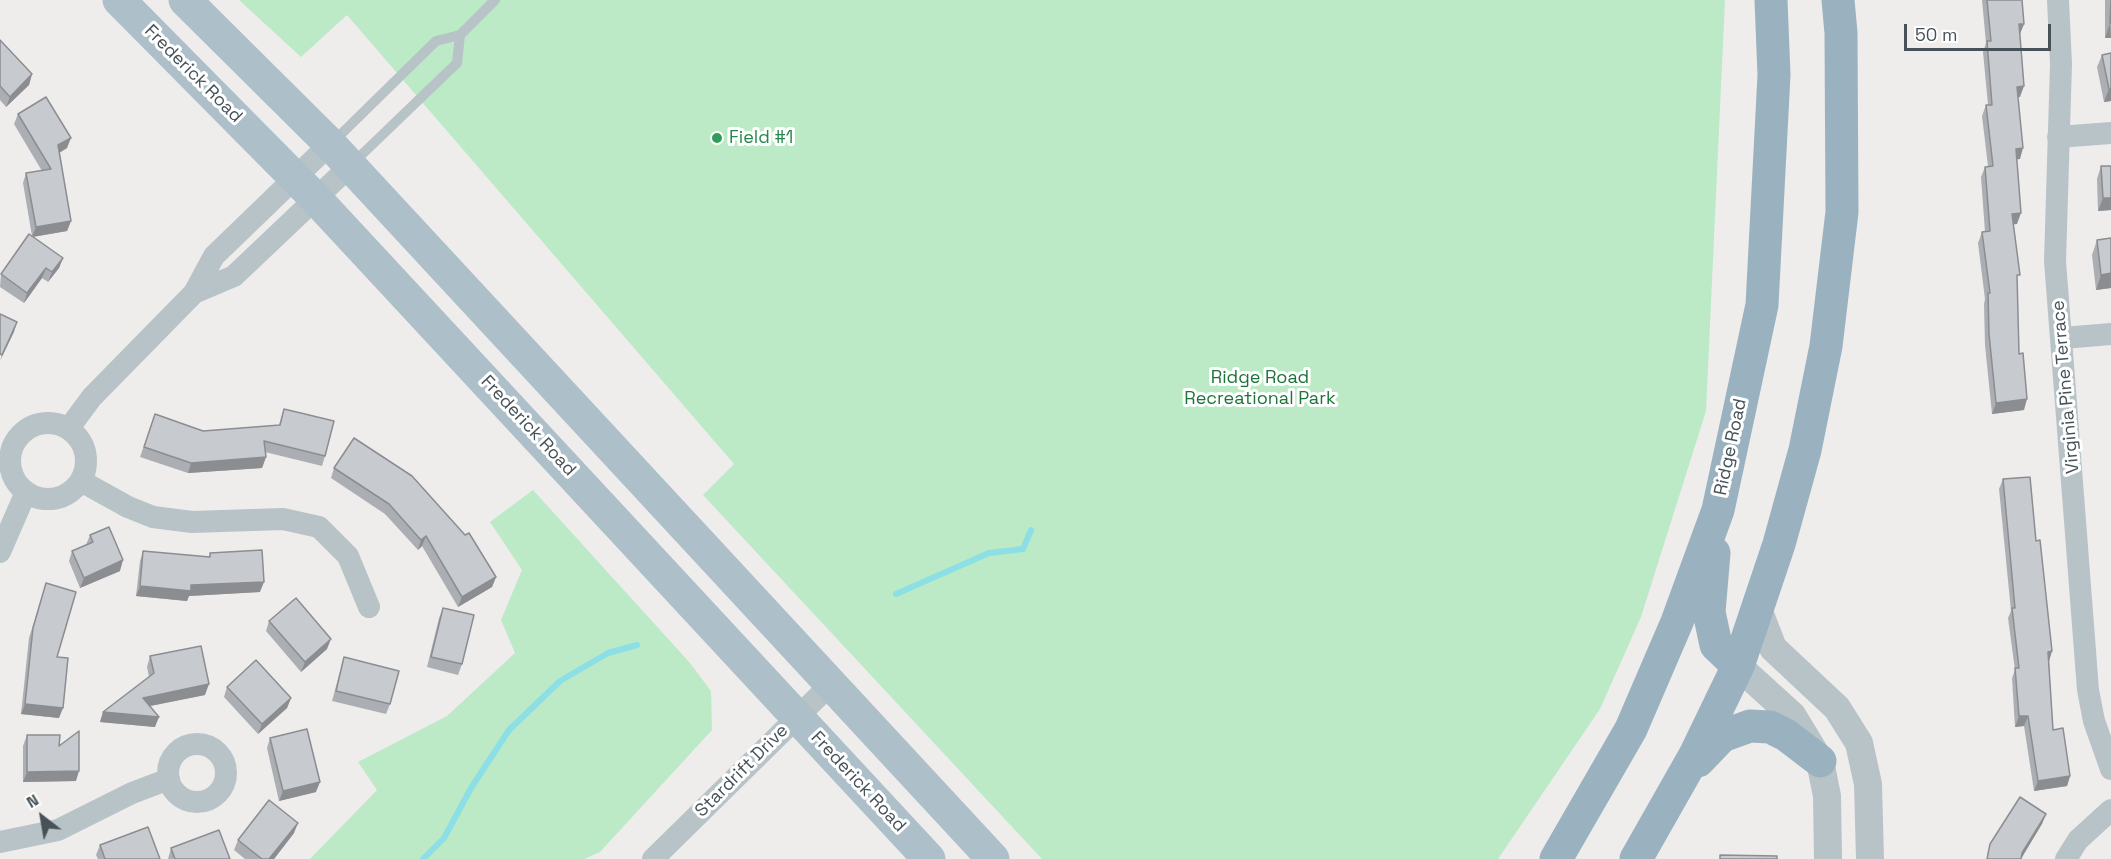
<!DOCTYPE html>
<style>
body{margin:0}
#map{position:relative;width:2111px;height:859px;overflow:hidden;background:#efecec;font-family:"Space Grotesk",sans-serif}
canvas{display:block}
.north{position:absolute;left:12px;top:787px;width:60px;height:60px;-webkit-text-stroke:4px #fff;paint-order:stroke;rotate:329deg;font-size:16px;font-weight:700;line-height:24px;text-align:center;color:#465258}
.north::after{content:'';display:block;margin:auto;width:21px;height:27px;background:#465258;clip-path:polygon(50% 0,100% 100%,50% 72%,0 100%)}
.scale{position:absolute;left:1904px;top:24px;width:147px;height:27px;box-sizing:border-box;border:3px solid #465258;border-top:0;padding-left:8px;font-size:18px;line-height:21px;white-space:nowrap;color:#465258;-webkit-text-stroke:4px #fff;paint-order:stroke}
</style>
<div id="map">
<canvas width="2111" height="859"></canvas>
<div class="north">N</div>
<div class="scale">50 m</div>
</div>
<script>
const c = document.querySelector('canvas').getContext('2d');
c.lineJoin = 'round';
function paint(path, color) { c.fillStyle = color; c.fill(path, 'evenodd'); }
const toPath = rows => new Path2D(rows.map(r => 'M' + r).join(''));
function stroke(path, color, width, dash) { c.strokeStyle = color; c.lineWidth = width; c.lineCap = dash ? 'butt' : 'round'; c.setLineDash(dash || []); c.stroke(path); }
function write(font, color, halo, rows, align = 'center') {
  c.font = font + ' "Space Grotesk",sans-serif'; c.lineWidth = 6; c.setLineDash([]); c.textBaseline = 'middle'; c.strokeStyle = halo; c.fillStyle = color; for (const [text, x, y, turn = 0] of rows) {
    c.save(); c.translate(x, y); c.rotate((+turn || 0) * Math.PI / 180); c.textAlign = isNaN(turn) ? turn : align; if (halo) c.strokeText(text, 0, 0); c.fillText(text, 0, 0); c.restore();
  }
}
paint(toPath([
 [239,0,1725,0,1706,411,1641,617,1600,709,1498,859,1042,859,703,495,734,464,347,15,301,57],
 [533,490,690,663,711,691,712,730,600,852,584,859,310,859,377,790,358,762,447,716,515,653,501,620,522,570,490,522]
]), '#bceac7');
stroke(toPath([
 [896,594,989,553,1023,549,1031,530],
 [423,859,444,838,471,788,509,730,560,681,608,653,637,645]
]), '#8cdfe4', 6);
stroke(toPath([
 [333,142,436,41,460,35,495,0],
 [352,164,457,63,460,35]
]), '#b8c3c8', 10);
stroke(toPath([
 [2058,0,2061,64,2055,261,2088,690,2094,721,2111,769],
 [2058,137,2111,133],
 [194,293,234,276,350,166],
 [2063,338,2111,334],
 '10 461a38 38 0 1 1 76 0a38 38 0 1 1-76 0Z',
 [69,428,92,397,194,293,214,256,330,144],
 [81,481,128,507,153,517,192,522,283,519,319,527,348,556,369,607],
 [0,552,26,492],
 '168 773a29 29 0 1 1 58 0a29 29 0 1 1-58 0Z',
 [0,842,58,830,132,793,169,779],
 [653,859,831,684],
 [2066,859,2078,840,2111,810]
]), '#b8c3c8', 22);
stroke(toPath([
 [1758,609,1773,648,1837,708,1859,743,1868,784,1870,859],
 [1738,666,1792,715,1820,761,1827,796,1828,859]
]), '#b8c3c8', 28);
stroke(toPath([
 [119,0,316,199,929,859],
 [185,0,330,144,993,859]
]), '#adbfc9', 33);
stroke(toPath([
 [1714,553,1709,612,1716,645,1738,666],
 [1698,761,1722,736,1750,726,1770,727,1786,735,1820,761],
 [1556,859,1631,729,1677,622,1718,510,1762,305,1774,75,1771,0],
 [1636,859,1695,755,1738,666,1779,544,1805,450,1826,346,1842,212,1841,33,1838,0]
]), '#9ab2c0', 33);
paint(toPath([
 [1982,0,2022,0,2024,24,2019,34,2020,97,2018,97,2020,159,2017,159,2017,224,2013,224,2017,283,2019,354,2024,410,1992,414,1985,345,1984,304,1985,299,1978,243,1982,232,1985,232,1981,177,1985,167,1988,166,1982,116,1986,105,1988,105,1983,52,1986,43],
 [2105,0,2111,0,2111,38,2105,38],
 [0,40,32,74,29,85,6,107,0,100],
 [2102,55,2111,101,2104,102,2097,67],
 [18,114,67,148,59,153,71,221,67,231,33,237,63,258,59,268,48,282,42,278,24,303,0,287,1,274,32,236,23,183,26,173,42,171,14,124],
 [2101,166,2111,166,2111,210,2098,211,2097,179],
 [2097,240,2111,288,2096,290,2092,255],
 [284,409,325,456,322,466,265,452,266,457,262,468,188,473,140,457,155,414,203,431,279,425],
 [354,438,496,577,492,587,458,607,422,546,418,550,385,514,331,478,334,468],
 [2003,479,2036,541,2052,651,2049,661,2053,730,2070,776,2067,786,2034,791,2024,726,2015,727,2012,678,2015,670,2008,618,2011,611,1999,489],
 [90,535,120,571,80,588,69,561,72,551,86,545],
 [143,551,209,557,210,553,260,592,189,596,187,601,136,596,140,561],
 [46,583,57,657,59,718,21,714,29,638],
 [443,608,462,664,458,675,427,667,439,618],
 [269,621,327,649,301,672,266,631],
 [150,656,205,695,150,706,155,727,100,722,103,712,149,677,147,667],
 [344,657,390,704,386,714,332,701],
 [227,687,291,698,287,708,258,734,224,697],
 [27,735,59,746,76,781,23,782,23,746],
 [270,738,316,792,279,801,267,748],
 [294,833,274,859,245,859,234,850,238,840],
 [100,845,160,859,98,859,96,855],
 [171,848,230,859,168,859]
]), '#abaeb2');
paint(toPath([
 [2110,23,2111,38,2105,38],
 [2019,24,2024,24,2020,34,2015,35],
 [32,74,29,85,6,107,10,97],
 [2024,86,2020,97,2013,98,2017,87],
 [2109,89,2111,89,2111,101,2104,102],
 [71,138,67,148,54,156,58,145],
 [2023,148,2020,159,2012,160,2016,149],
 [2103,198,2111,198,2111,210,2098,211],
 [2021,213,2017,224,2008,225,2012,214],
 [71,221,67,231,32,237,36,227],
 [63,258,59,268,48,282,52,272],
 [46,268,42,278,24,303,27,293],
 [2111,273,2111,288,2096,290,2101,275],
 [17,322,14,332,0,361,2,355],
 [2027,399,2024,410,1992,414,1996,403],
 [266,457,262,468,188,473,191,463],
 [426,536,422,546,418,550,421,540],
 [123,560,120,571,80,588,84,578],
 [496,577,492,587,458,607,462,597],
 [264,582,260,592,189,596,187,601,136,596,140,586,191,585],
 [331,639,327,649,301,672,305,662],
 [2052,651,2049,661,2048,652],
 [209,684,205,695,140,708,143,698],
 [291,698,287,708,258,734,262,724],
 [25,704,63,708,59,718,21,714],
 [103,712,159,717,155,727,100,722],
 [2019,716,2028,716,2024,726,2015,727],
 [79,771,76,781,23,782,27,772],
 [2070,776,2067,786,2034,791,2038,781],
 [320,782,316,792,279,801,283,791],
 [2046,814,2042,824,2021,859,2022,853],
 [298,823,294,833,274,859,269,859]
]), '#8b8d91');
const building = toPath([
 [1987,0,2022,0,2024,24,2019,24,2024,86,2017,87,2023,148,2016,149,2021,213,2012,214,2020,275,2017,275,2019,354,2023,353,2027,399,1996,403,1989,334,1988,293,1990,293,1982,232,1990,231,1985,167,1993,166,1986,105,1992,105,1987,41,1991,41,1987,0],
 [2111,0,2111,23,2110,23,2111,0],
 [0,40,32,74,10,97,0,86,0,40],
 [2111,53,2111,89,2109,89,2102,55,2111,53],
 [46,97,71,138,58,145,71,221,36,227,26,173,51,169,18,114,46,97],
 [2101,166,2111,166,2111,198,2103,198,2101,166],
 [29,234,63,258,52,272,46,268,27,293,1,274,29,234],
 [2111,238,2111,273,2101,275,2097,240,2111,238],
 [0,314,17,322,2,355,0,354,0,314],
 [284,409,334,421,325,456,264,441,266,457,191,463,144,447,155,414,203,431,280,425,284,409],
 [354,438,412,476,465,535,469,533,496,577,462,597,426,536,421,540,389,504,334,468,354,438],
 [2030,477,2036,541,2040,540,2052,651,2048,652,2053,730,2063,728,2070,776,2038,781,2028,716,2019,716,2015,668,2019,668,2012,608,2015,608,2003,479,2030,477],
 [109,527,123,560,84,578,72,551,93,542,90,535,109,527],
 [262,550,264,582,191,585,191,591,140,586,143,551,210,557,210,553,262,550],
 [46,583,76,592,57,657,68,658,63,708,25,704,33,628,46,583],
 [296,598,331,639,305,662,269,621,296,598],
 [443,608,474,615,462,664,431,657,443,608],
 [201,646,209,684,143,698,159,717,103,712,154,673,150,656,201,646],
 [344,657,399,671,390,704,336,691,344,657],
 [256,660,291,698,262,724,227,687,256,660],
 [307,729,320,782,283,791,270,738,307,729],
 [79,731,79,771,27,772,27,735,60,735,59,746,79,731],
 [2020,797,2046,814,2022,853,2021,859,1987,859,1990,844,2020,797],
 [269,800,298,823,269,859,262,859,238,840,269,800],
 [148,827,160,859,105,859,100,845,148,827],
 [219,830,230,859,175,859,171,848,219,830],
 [1720,855,1777,856,1777,859,1720,859,1720,855]
]);
paint(building, '#c7cacf');
stroke(building, '#8b8d91', 1.5);
for (const [x, y, r, color] of [
 [717,138,6,"#2e9e5b"]
]) { const dot = new Path2D(); dot.arc(x, y, r, 0, 2 * Math.PI); c.fillStyle = color; c.fill(dot); stroke(dot, '#fff', 2); }
write('18px', '#465258', '#fff', [
 ["Frederick Road",193,74,45],
 ["Virginia Pine Terrace",2066,387,-95],
 ["Frederick Road",528,426,47],
 ["Ridge Road",1731,447,-78],
 ["Stardrift Drive",742,771,-45],
 ["Frederick Road",858,782,47]
]);
write('18px', '#27864d', '#fff', [
 ["Field #1",729,138]
], 'left');
write('18px', '#1d733b', '#fff', [
 ["Ridge Road",1260,378],
 ["Recreational Park",1260,399]
]);
</script>
